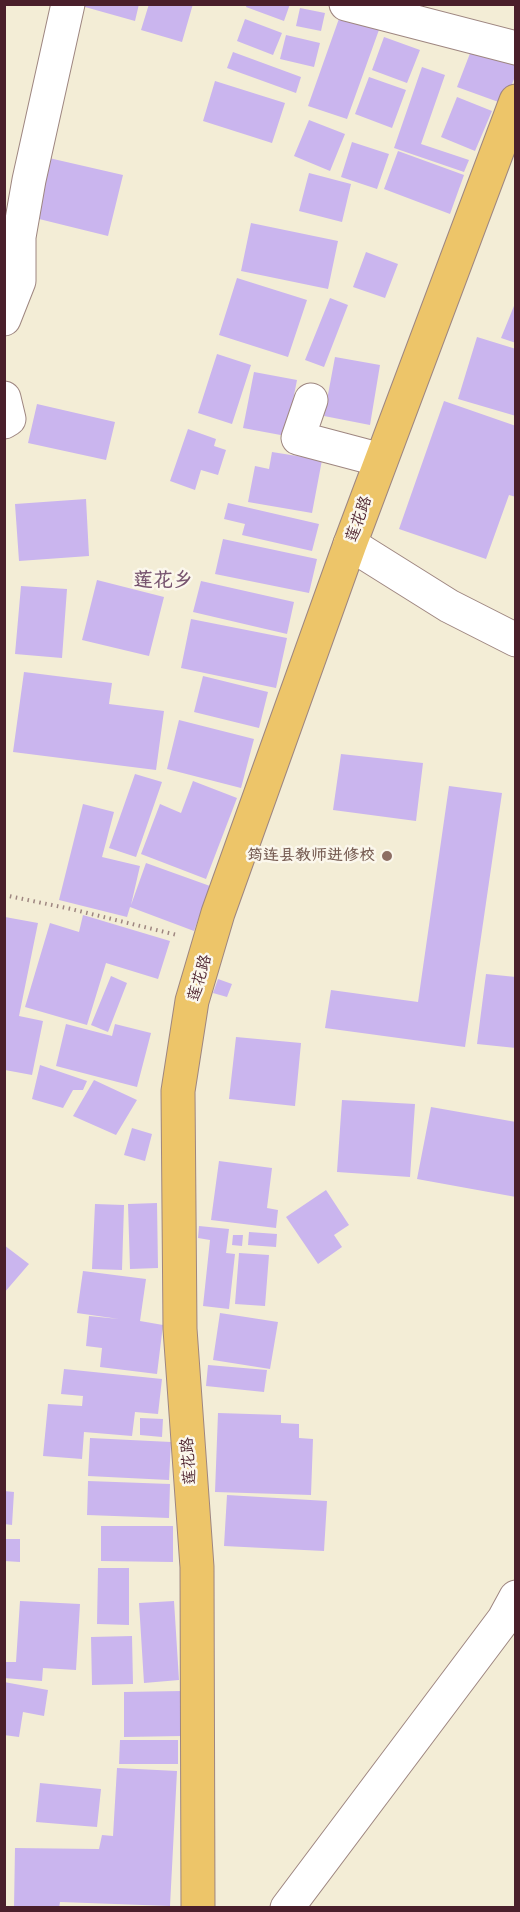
<!DOCTYPE html>
<meta charset="utf-8">
<style>
body{margin:0}
#map{position:relative;width:520px;height:1912px;overflow:hidden;background:#f3edd6;font-family:"Playpen Sans",sans-serif}
canvas{display:block}
.frame{position:absolute;inset:0;border:6px solid #4a1f2b;pointer-events:none}
</style>
<div id="map">
<canvas width="520" height="1912"></canvas>
<div class="frame"></div>
</div>
<script>
const c = document.querySelector('canvas').getContext('2d');
c.lineJoin = 'round';
function paint(path, color) { c.fillStyle = color; c.fill(path, 'evenodd'); }
const toPath = rows => new Path2D(rows.map(r => 'M' + r).join(''));
function stroke(path, color, width, dash) { c.strokeStyle = color; c.lineWidth = width; c.lineCap = dash ? 'butt' : 'round'; c.setLineDash(dash || []); c.stroke(path); }
function write(font, color, halo, rows, align = 'center') {
  c.font = font + ' "Playpen Sans","LXGW WenKai TC",sans-serif'; c.lineWidth = 5; c.setLineDash([]); c.textBaseline = 'middle'; c.strokeStyle = halo; c.fillStyle = color; for (const [text, x, y, turn = 0] of rows) {
    c.save(); c.translate(x, y); c.rotate((+turn || 0) * Math.PI / 180); c.textAlign = isNaN(turn) ? turn : align; if (halo) c.strokeText(text, 0, 0); c.fillText(text, 0, 0); c.restore();
  }
}
paint(toPath([
 [85,4,139,4,135,21,85,7],
 [149,4,193,4,182,42,141,30],
 [247,4,290,4,284,21,246,7],
 [300,8,325,13,321,31,296,26],
 [341,13,380,27,347,119,308,106],
 [245,19,282,33,273,55,237,41],
 [286,35,320,43,314,67,280,59],
 [384,37,420,50,407,83,372,70],
 [474,43,516,59,516,74,504,104,457,87],
 [233,52,301,77,296,93,227,68],
 [422,67,445,75,421,144,469,160,464,172,394,148],
 [369,77,406,90,392,128,355,114],
 [215,81,285,103,272,143,203,121],
 [457,97,492,111,475,151,441,137],
 [309,120,345,134,330,171,294,156],
 [352,142,389,154,377,189,341,177],
 [398,151,464,175,450,214,384,189],
 [49,158,123,175,108,236,35,218],
 [309,173,351,184,342,222,299,211],
 [251,223,338,241,328,289,241,271],
 [366,252,398,264,385,298,353,287],
 [237,278,307,300,288,357,219,335],
 [330,298,348,305,324,367,305,360],
 [516,301,516,343,501,338],
 [477,337,516,349,516,416,458,399],
 [217,354,251,365,232,424,198,413],
 [335,357,380,365,370,425,324,416],
 [254,372,297,380,286,436,243,428],
 [444,401,516,426,516,497,509,495,486,559,399,529],
 [37,404,115,422,106,460,28,443],
 [188,429,216,439,214,446,226,450,218,475,201,470,195,490,170,481],
 [272,452,322,460,312,513,248,502,255,466,269,469],
 [86,499,89,556,19,561,15,504],
 [228,503,319,524,312,551,242,535,245,524,224,519],
 [223,539,317,559,309,593,215,574],
 [97,580,164,597,149,656,82,640],
 [201,581,294,602,287,634,193,612],
 [21,586,67,589,62,658,15,654],
 [191,619,287,638,276,688,181,668],
 [24,672,112,683,109,704,164,711,156,770,13,752],
 [203,676,268,692,259,728,194,712],
 [179,720,254,739,241,788,167,769],
 [341,754,423,763,416,821,333,810],
 [135,774,162,782,136,857,109,848],
 [193,781,237,798,206,879,141,854,160,804,181,813],
 [449,786,502,793,465,1047,325,1028,331,990,418,1002],
 [83,804,114,812,102,857,140,866,131,905,146,863,210,886,194,931,130,907,127,917,59,900],
 [83,915,170,941,158,979,106,963,87,1025,25,1007,50,923,79,932],
 [5,917,38,923,19,1016,43,1021,32,1075,5,1070],
 [486,974,516,977,516,1048,477,1044],
 [111,976,127,983,108,1032,91,1025],
 [218,979,232,984,227,997,213,993],
 [66,1024,112,1036,115,1024,151,1033,137,1087,56,1066],
 [236,1037,301,1043,295,1106,229,1099],
 [40,1065,87,1081,83,1090,73,1090,63,1108,32,1099],
 [94,1080,137,1100,116,1135,73,1116],
 [342,1100,415,1104,410,1177,337,1172],
 [431,1107,516,1122,516,1197,417,1179],
 [132,1128,152,1134,145,1161,124,1155],
 [219,1161,272,1168,267,1208,278,1210,276,1228,211,1220],
 [326,1190,349,1225,334,1235,342,1247,318,1264,286,1217],
 [157,1203,158,1268,130,1269,128,1204],
 [95,1204,124,1205,122,1270,92,1269],
 [199,1226,229,1229,226,1253,235,1254,229,1309,203,1306,210,1240,198,1238],
 [249,1232,277,1234,276,1247,248,1245],
 [233,1235,243,1235,242,1246,232,1245],
 [4,1245,29,1264,4,1293],
 [239,1253,269,1255,265,1306,235,1304],
 [83,1271,146,1279,140,1321,163,1325,157,1374,100,1367,102,1348,86,1346,89,1316,119,1319,77,1313],
 [220,1313,278,1322,270,1369,213,1360],
 [208,1365,267,1370,264,1392,206,1386],
 [64,1369,162,1379,158,1414,135,1412,132,1436,84,1432,82,1459,43,1456,48,1404,82,1406,83,1396,61,1394],
 [218,1413,281,1415,281,1423,299,1424,299,1438,313,1439,311,1495,215,1492],
 [140,1418,163,1419,162,1437,140,1435],
 [90,1438,171,1442,169,1480,88,1476],
 [88,1481,170,1484,169,1518,87,1515],
 [4,1491,14,1492,12,1525,4,1524],
 [227,1495,327,1501,324,1551,224,1546],
 [101,1526,173,1526,173,1562,101,1561],
 [4,1539,20,1539,20,1562,4,1561],
 [98,1568,129,1568,129,1625,97,1624],
 [20,1601,80,1604,76,1670,43,1668,42,1681,4,1678,4,1662,16,1662],
 [174,1601,179,1680,144,1683,139,1603],
 [132,1636,133,1684,92,1685,91,1637],
 [4,1682,48,1690,44,1716,23,1712,19,1737,4,1735],
 [181,1691,182,1736,124,1737,124,1692],
 [120,1740,178,1740,178,1764,119,1764],
 [117,1768,177,1771,170,1906,60,1902,59,1908,14,1908,15,1848,99,1849,102,1835,113,1836],
 [40,1783,101,1789,97,1827,36,1822]
]), '#cab5ee');
const minor = toPath([
 [346,4,516,48],
 [4,319,19,281,19,237,29,180,68,4],
 [4,398,9,419,4,422],
 [311,400,298,438,381,460],
 [350,544,449,606,516,640],
 [287,1908,504,1619,516,1597]
]);
const major = toPath([
 [198,1908,197,1567,180,1329,179,1211,178,1091,192,1001,218,913,350,544,516,101]
]);
stroke(minor, '#9e8680', 35);
stroke(major, '#9e8680', 35);
stroke(toPath([
 [4,895,71,909,177,935]
]), '#9e8680', 4, [1.5, 4.5]);
stroke(minor, '#fff', 33);
stroke(major, '#edc569', 33);
for (const [x, y, r, color] of [
 [387,856,6,"#8d6e63"]
]) { const dot = new Path2D(); dot.arc(x, y, r, 0, 2 * Math.PI); c.fillStyle = color; c.fill(dot); stroke(dot, '#fbf7ec', 2); }
write('16px', '#4a1f2b', '#fbf7ec', [
 ["莲花路",359,519,-70],
 ["莲花路",200,978,-74],
 ["莲花路",189,1461,-94]
]);
write('bold 16px', '#785e54', '#fbf7ec', [
 ["筠连县教师进修校",375,856]
], 'right');
write('bold 20px', '#77546f', '#fbf7ec', [
 ["莲花乡",163,580]
]);
</script>
